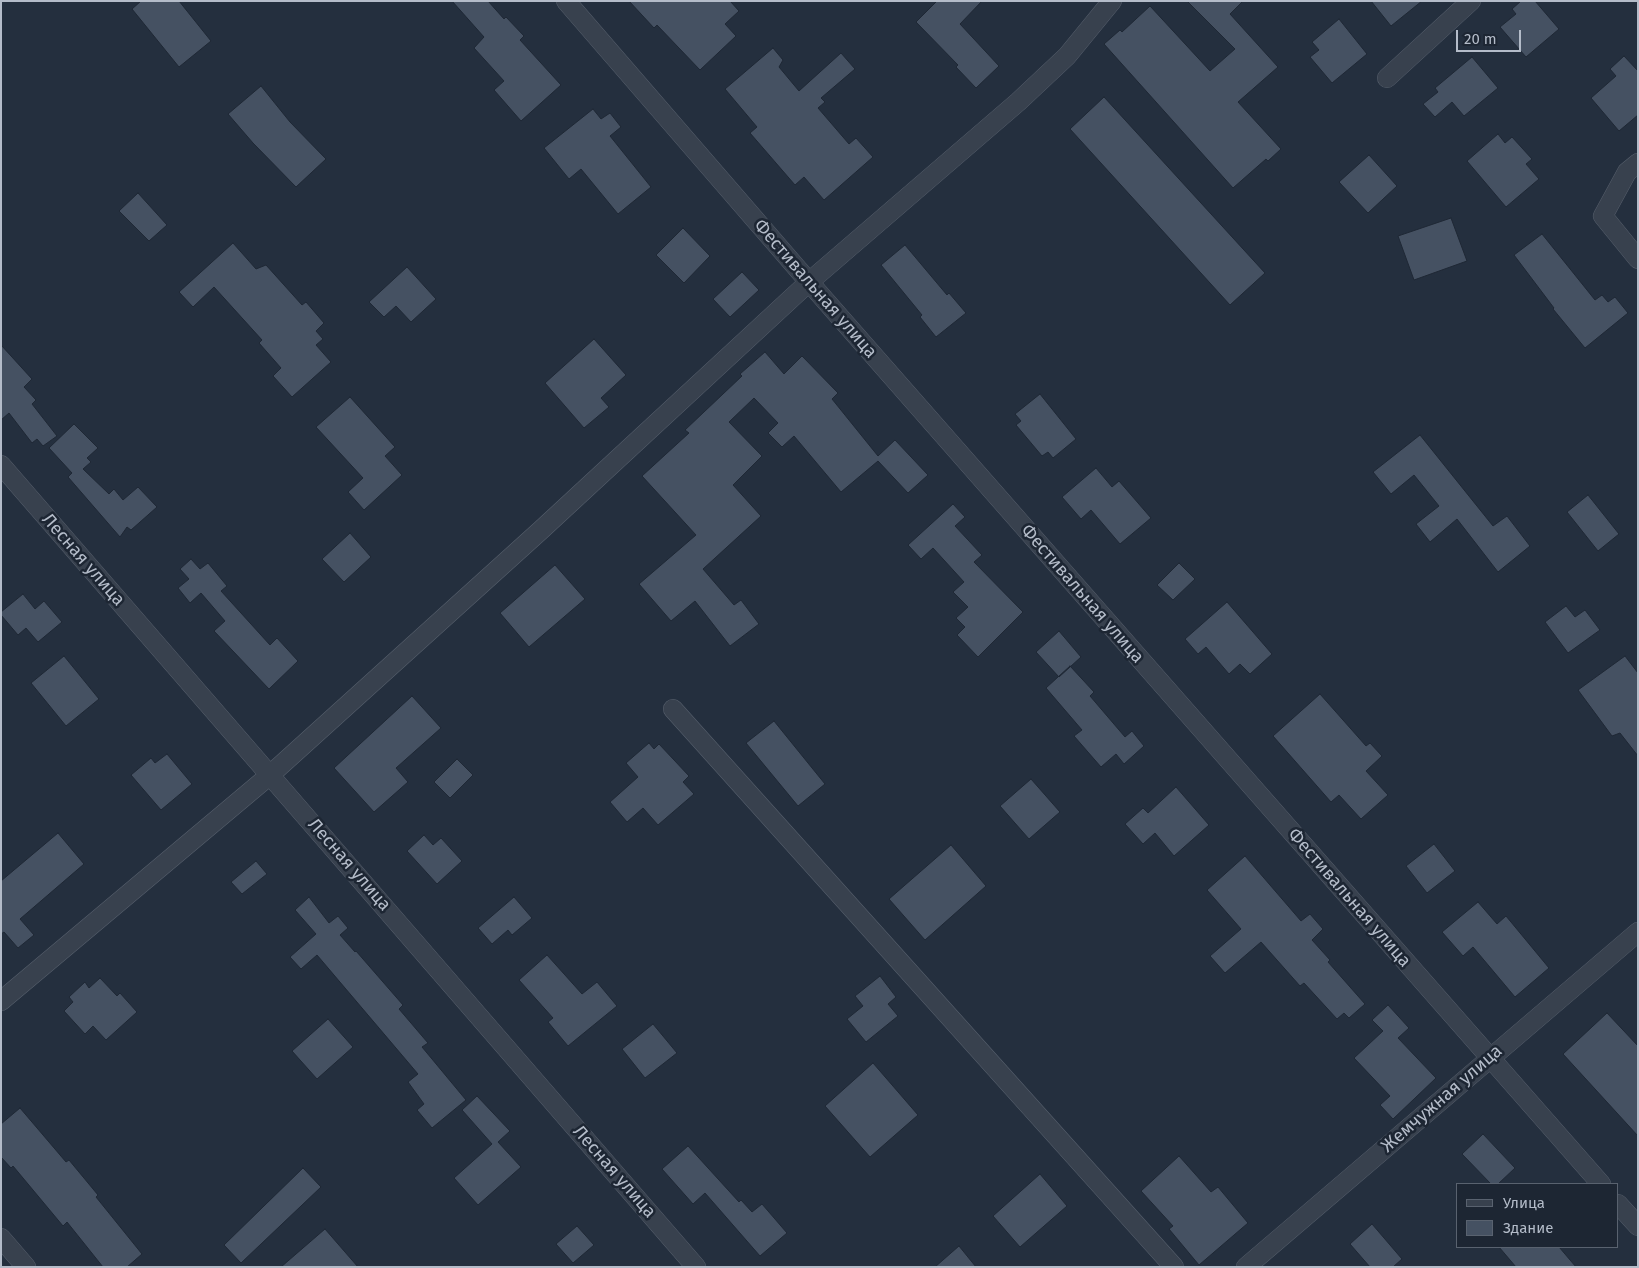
<!DOCTYPE html>
<meta charset="utf-8">
<style>
body{margin:0}
#map{position:relative;width:1639px;height:1268px;overflow:hidden;background:#242f3e;font-family:"Fira Sans",sans-serif}
canvas{display:block}
.frame{position:absolute;inset:0;border:2px solid #b4bcc9;pointer-events:none}
.legend{position:absolute;left:1456px;top:1183px;width:162px;height:65px;box-sizing:border-box;background:#1d2633;border:1px solid #59626f;margin:0;padding:6px 9px;list-style:none;font-size:15px;color:#b4bcc9}
.legend li{display:flex;align-items:center;gap:10px;height:25px}
.legend b{width:25px;border:1px solid #59626f}
.scale{position:absolute;left:1456px;top:30px;width:65px;height:22px;box-sizing:border-box;border:2px solid #b4bcc9;border-top:0;padding-left:6px;font-size:15px;line-height:18px;white-space:nowrap;color:#b4bcc9;-webkit-text-stroke:4px #1d2633;paint-order:stroke}
</style>
<div id="map">
<canvas width="1639" height="1268"></canvas>
<div class="frame"></div>
<ul class="legend">
<li><b style="height:6px;background:#38414e"></b>Улица</li>
<li><b style="height:14px;background:#455162"></b>Здание</li>
</ul>
<div class="scale">20 m</div>
</div>
<script>
const c = document.querySelector('canvas').getContext('2d');
c.lineJoin = 'round';
function paint(path, color) { c.fillStyle = color; c.fill(path, 'evenodd'); }
const toPath = rows => new Path2D(rows.map(r => 'M' + r).join(''));
function stroke(path, color, width, dash) { c.strokeStyle = color; c.lineWidth = width; c.lineCap = dash ? 'butt' : 'round'; c.setLineDash(dash || []); c.stroke(path); }
function write(font, color, halo, rows, align = 'center') {
  c.font = font + ' "Fira Sans",sans-serif'; c.lineWidth = 5; c.setLineDash([]); c.textBaseline = 'middle'; c.strokeStyle = halo; c.fillStyle = color; for (const [text, x, y, turn = 0] of rows) {
    c.save(); c.translate(x, y); c.rotate((+turn || 0) * Math.PI / 180); c.textAlign = isNaN(turn) ? turn : align; if (halo) c.strokeText(text, 0, 0); c.fillText(text, 0, 0); c.restore();
  }
}
const building = toPath([
 [141,1,179,1,211,41,179,67,132,9,141,1],
 [452,1,488,1,504,19,506,17,524,36,520,40,561,85,521,121,494,90,504,81,474,48,484,37,452,1],
 [629,1,730,1,739,11,725,24,736,36,700,70,657,25,654,28,629,1],
 [937,1,982,1,960,24,999,66,976,88,956,67,958,65,916,22,937,1],
 [1187,1,1243,1,1230,14,1278,67,1238,102,1281,149,1268,161,1266,159,1233,188,1104,44,1120,30,1122,32,1150,6,1210,71,1235,49,1187,1],
 [1371,1,1422,1,1391,26,1371,1],
 [1521,1,1535,1,1559,29,1526,57,1500,27,1516,14,1512,9,1521,1],
 [1339,19,1367,54,1332,83,1310,57,1319,50,1312,42,1339,19],
 [773,48,783,60,779,67,799,91,841,53,855,69,821,98,825,102,818,108,849,144,856,138,873,157,824,200,804,177,795,185,750,133,757,127,725,89,773,48],
 [1624,56,1638,71,1638,115,1619,131,1591,98,1616,76,1610,69,1624,56],
 [1472,57,1498,88,1464,116,1452,102,1435,117,1423,104,1438,92,1435,88,1472,57],
 [261,86,290,122,326,159,296,187,253,143,228,114,261,86],
 [1104,97,1265,273,1230,305,1070,129,1104,97],
 [593,109,601,119,610,113,621,127,610,136,651,187,618,214,581,169,569,179,544,148,593,109],
 [1498,134,1505,143,1512,137,1532,159,1526,164,1539,179,1506,207,1467,161,1498,134],
 [1369,155,1397,186,1368,213,1339,182,1369,155],
 [138,193,167,225,149,241,119,211,138,193],
 [1451,218,1467,261,1414,280,1398,236,1451,218],
 [683,228,710,256,684,283,656,255,683,228],
 [1542,234,1595,300,1602,295,1608,302,1615,297,1628,313,1585,348,1553,309,1554,308,1514,255,1542,234],
 [233,243,256,269,266,265,302,305,306,302,324,323,316,331,323,339,316,345,331,362,292,397,273,376,281,368,259,343,262,340,214,287,193,307,179,292,233,243],
 [905,245,947,295,949,293,966,313,936,337,920,317,922,315,881,265,905,245],
 [407,267,436,299,411,322,396,306,384,317,369,302,407,267],
 [742,272,759,290,730,317,713,299,742,272],
 [594,339,626,375,601,398,609,407,584,428,545,383,594,339],
 [1,345,32,379,24,387,36,400,32,404,57,436,43,446,37,439,32,443,9,413,1,420,1,345],
 [765,352,784,374,802,356,838,393,832,399,878,456,895,440,928,475,908,493,878,461,841,492,794,436,782,447,768,433,778,423,754,398,729,422,762,456,733,485,761,516,703,569,734,605,741,600,759,624,730,646,695,601,671,621,639,584,696,535,642,476,689,433,685,430,742,376,740,374,765,352],
 [1040,394,1076,439,1053,458,1048,452,1042,456,1016,425,1021,421,1015,414,1040,394],
 [350,397,395,447,385,456,402,475,364,510,348,492,363,478,316,427,350,397],
 [74,424,98,448,87,458,91,462,83,469,109,494,114,489,123,500,138,487,157,507,131,530,127,527,120,537,68,477,72,473,49,448,74,424],
 [1420,435,1493,526,1507,516,1530,546,1498,572,1457,519,1430,542,1416,524,1439,506,1414,475,1391,494,1373,472,1420,435],
 [1096,468,1112,487,1119,481,1151,518,1120,544,1091,510,1081,519,1062,497,1096,468],
 [1588,495,1619,534,1598,551,1567,512,1588,495],
 [953,504,965,517,955,526,982,555,974,562,1023,612,978,657,957,635,965,627,956,618,968,607,953,592,964,582,933,548,921,559,908,545,953,504],
 [350,533,371,557,344,582,322,559,350,533],
 [191,559,200,569,208,563,227,586,221,591,270,645,277,638,298,661,269,689,214,631,225,621,201,593,190,603,178,588,189,579,180,569,191,559],
 [1179,563,1195,579,1173,600,1157,585,1179,563],
 [555,565,585,599,529,647,500,613,555,565],
 [23,594,35,609,44,601,62,622,38,642,26,628,18,635,1,615,1,612,23,594],
 [1227,602,1272,654,1250,674,1240,664,1229,674,1206,647,1198,654,1185,639,1227,602],
 [1566,606,1575,617,1585,610,1600,630,1568,653,1545,622,1566,606],
 [1059,631,1081,657,1059,677,1036,652,1059,631],
 [64,656,99,699,66,726,31,683,64,656],
 [1625,656,1638,673,1638,756,1620,733,1612,736,1578,690,1625,656],
 [1070,666,1094,692,1090,696,1125,737,1132,731,1144,746,1124,764,1116,754,1101,767,1074,736,1082,730,1046,688,1070,666],
 [1320,694,1366,746,1370,743,1382,756,1366,771,1388,795,1361,819,1339,795,1331,802,1273,736,1320,694],
 [412,696,441,728,396,768,408,782,374,812,334,768,412,696],
 [774,721,825,784,798,806,746,743,774,721],
 [649,743,654,749,659,744,689,776,683,782,694,794,658,825,643,808,627,822,610,802,638,777,626,763,649,743],
 [167,754,192,784,161,810,131,775,151,758,155,763,167,754],
 [457,759,473,775,450,798,434,782,457,759],
 [1031,779,1060,812,1029,839,1000,806,1031,779],
 [1176,787,1209,825,1174,856,1155,833,1143,844,1125,824,1143,808,1148,813,1176,787],
 [58,833,84,864,20,919,34,935,18,948,4,932,1,934,1,881,58,833],
 [424,835,433,845,441,838,462,861,437,884,407,851,424,835],
 [1434,844,1455,871,1427,893,1406,866,1434,844],
 [951,845,986,886,925,940,889,899,951,845],
 [1245,856,1301,921,1310,914,1323,929,1312,940,1330,960,1328,962,1365,1004,1349,1018,1344,1013,1337,1019,1304,983,1300,986,1261,942,1225,973,1210,956,1241,929,1207,890,1245,856],
 [256,861,267,874,242,894,231,882,256,861],
 [309,897,329,923,338,916,348,928,340,935,355,952,356,951,403,1005,399,1009,428,1043,422,1047,466,1100,432,1128,417,1110,424,1104,408,1082,418,1074,317,955,301,969,290,957,316,934,295,910,309,897],
 [514,897,532,918,512,935,508,930,492,944,478,928,514,897],
 [1478,902,1497,924,1506,916,1549,968,1515,997,1473,947,1463,956,1442,932,1478,902],
 [547,955,582,994,597,982,617,1006,568,1046,548,1022,553,1018,519,980,547,955],
 [880,976,896,997,888,1004,898,1016,866,1042,847,1019,863,1006,855,996,880,976],
 [100,978,117,996,120,993,137,1012,106,1040,93,1026,85,1034,64,1011,73,1002,69,997,85,982,89,988,100,978],
 [1388,1005,1409,1028,1398,1038,1436,1078,1393,1119,1380,1105,1390,1096,1354,1058,1383,1031,1372,1020,1388,1005],
 [1607,1013,1638,1046,1638,1136,1563,1054,1607,1013],
 [328,1019,353,1047,317,1079,292,1051,328,1019],
 [653,1024,677,1053,645,1078,622,1049,653,1024],
 [873,1063,918,1115,870,1157,825,1106,873,1063],
 [477,1096,510,1131,498,1142,521,1167,478,1205,454,1178,492,1144,462,1110,477,1096],
 [20,1108,66,1162,69,1160,98,1195,96,1197,142,1254,127,1267,103,1267,67,1222,63,1226,13,1166,11,1168,1,1157,1,1124,20,1108],
 [1483,1134,1515,1168,1498,1184,1491,1184,1462,1154,1483,1134],
 [688,1146,739,1202,741,1200,752,1212,762,1204,787,1233,760,1256,705,1193,693,1204,662,1169,688,1146],
 [1179,1156,1211,1192,1218,1187,1248,1223,1199,1265,1169,1229,1173,1226,1141,1191,1179,1156],
 [303,1168,321,1187,241,1263,224,1245,303,1168],
 [1040,1174,1067,1206,1020,1247,993,1216,1040,1174],
 [1372,1224,1402,1259,1393,1267,1370,1267,1350,1244,1372,1224],
 [577,1226,594,1245,573,1263,556,1244,577,1226],
 [325,1229,358,1267,281,1267,325,1229],
 [959,1246,976,1267,935,1267,959,1246],
 [1499,1247,1559,1247,1576,1267,1516,1267,1499,1247]
]);
paint(building, '#455162');
stroke(building, '#1f2835', 1);
const street = toPath([
 [566,1,809,282,1601,1184],
 [1387,78,1471,1],
 [1638,163,1627,172,1603,216,1638,259],
 [1,465,696,1267],
 [673,709,1174,1267],
 [1,1001,270,775,541,530,809,282,1018,102,1067,56,1112,1],
 [1618,1204,1638,1226],
 [1,1238,26,1267],
 [1246,1267,1638,932]
]);
stroke(street, '#565f6c', 20);
stroke(street, '#38414e', 19);
write('18px', '#b4bcc9', '#1d2633', [
 ["Фестивальная улица",815,289,49],
 ["Лесная улица",83,560,49],
 ["Фестивальная улица",1082,594,49],
 ["Лесная улица",349,865,49],
 ["Фестивальная улица",1349,898,49],
 ["Жемчужная улица",1442,1099,-41],
 ["Лесная улица",614,1172,49]
]);
</script>
